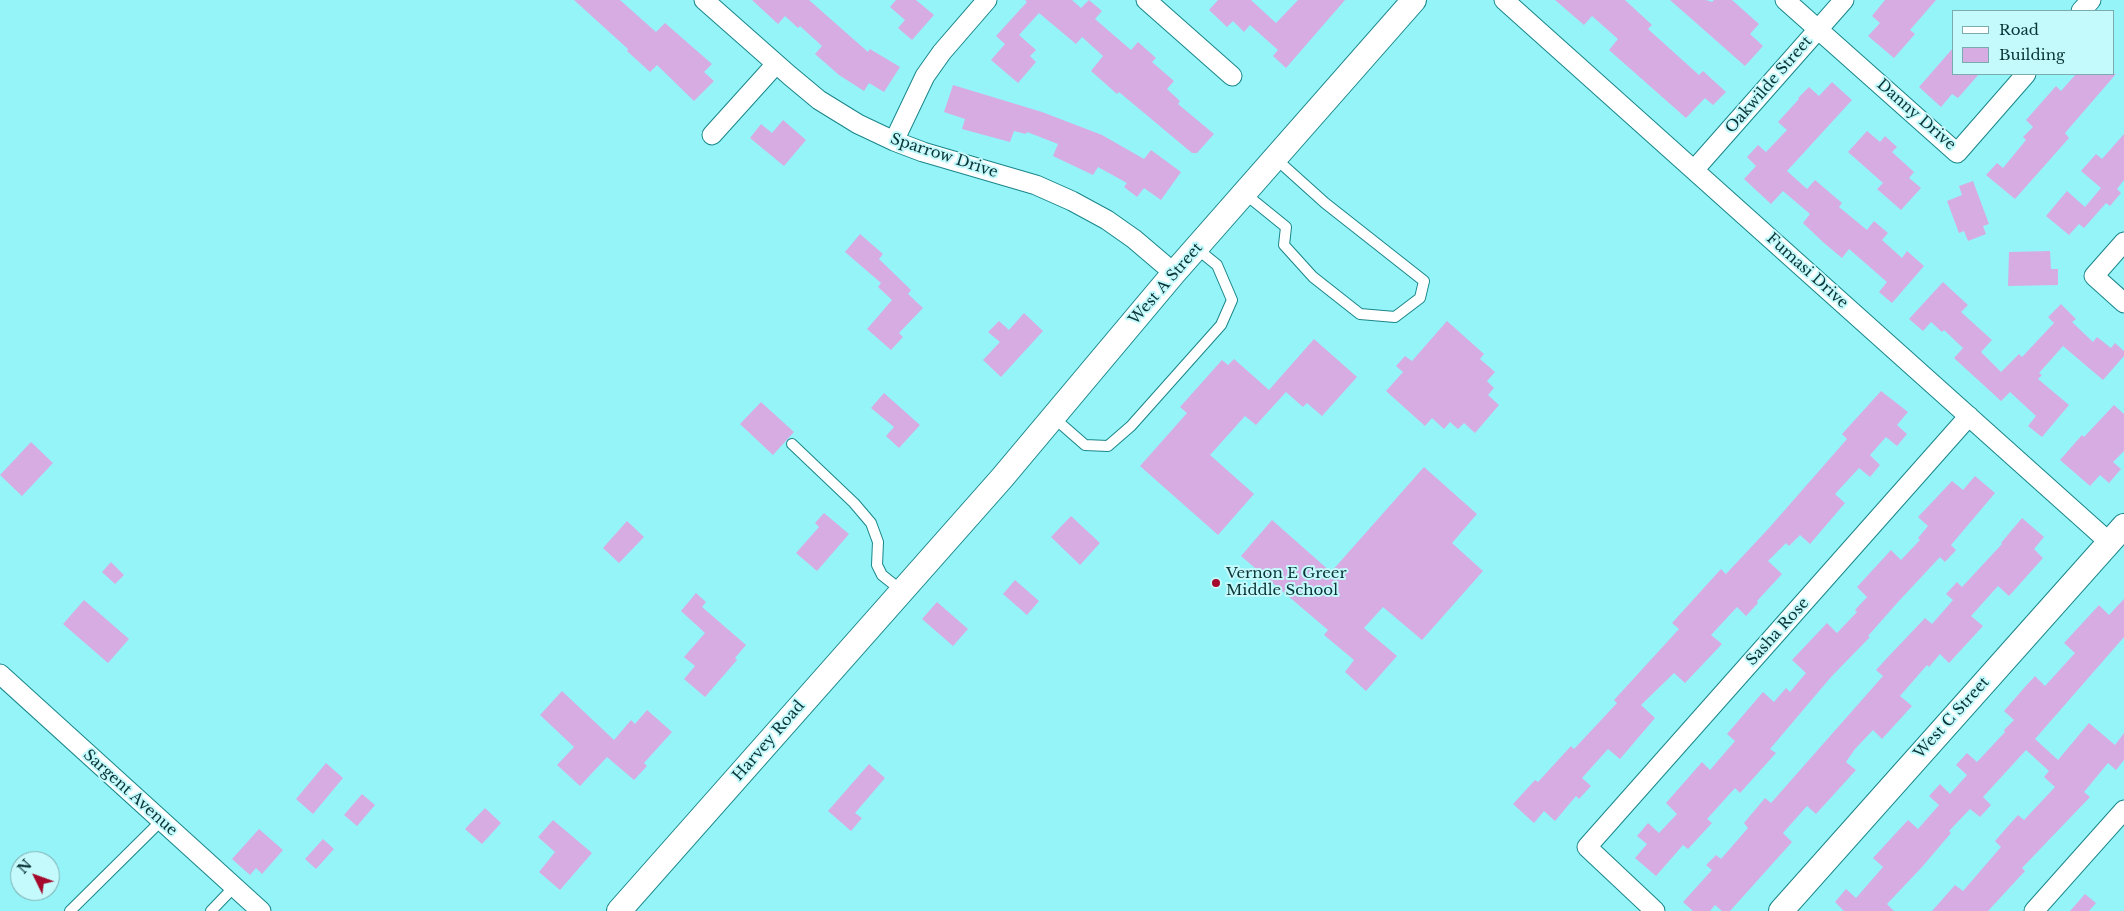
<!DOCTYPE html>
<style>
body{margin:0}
#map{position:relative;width:2124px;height:911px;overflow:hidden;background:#95f4f8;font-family:"Libre Baskerville",serif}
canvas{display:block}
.legend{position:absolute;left:1952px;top:10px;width:162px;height:65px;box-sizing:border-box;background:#c4fafc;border:1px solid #7aabad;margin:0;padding:6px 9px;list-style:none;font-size:15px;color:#0a3537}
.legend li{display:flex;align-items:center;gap:10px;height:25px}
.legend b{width:25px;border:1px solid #7aabad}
.north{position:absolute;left:10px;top:851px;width:50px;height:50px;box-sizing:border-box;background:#c4fafc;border:1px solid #7aabad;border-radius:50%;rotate:312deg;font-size:14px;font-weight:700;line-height:20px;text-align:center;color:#0a3537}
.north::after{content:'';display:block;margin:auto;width:18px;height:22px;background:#a50a2d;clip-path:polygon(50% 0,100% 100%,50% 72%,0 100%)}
</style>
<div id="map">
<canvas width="2124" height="911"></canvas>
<ul class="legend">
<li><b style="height:6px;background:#fff"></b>Road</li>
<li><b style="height:14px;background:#d7ace3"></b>Building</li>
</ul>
<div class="north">N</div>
</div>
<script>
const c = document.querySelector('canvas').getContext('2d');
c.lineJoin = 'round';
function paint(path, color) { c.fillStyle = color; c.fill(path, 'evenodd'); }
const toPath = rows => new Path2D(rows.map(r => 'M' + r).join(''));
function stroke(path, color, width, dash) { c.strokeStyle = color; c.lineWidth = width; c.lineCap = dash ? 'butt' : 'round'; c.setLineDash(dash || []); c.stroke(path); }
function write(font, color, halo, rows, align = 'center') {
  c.font = font + ' "Libre Baskerville",serif'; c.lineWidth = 4; c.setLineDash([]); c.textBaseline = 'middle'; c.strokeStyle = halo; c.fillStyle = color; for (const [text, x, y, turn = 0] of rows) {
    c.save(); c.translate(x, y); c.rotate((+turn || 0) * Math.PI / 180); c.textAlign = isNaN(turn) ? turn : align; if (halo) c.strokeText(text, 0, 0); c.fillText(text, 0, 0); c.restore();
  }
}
paint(toPath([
 [574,0,620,0,656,32,665,23,712,64,704,72,714,81,694,101,657,65,650,72,627,51,628,49],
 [752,0,809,0,868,52,870,49,900,67,884,92,869,83,864,91,839,75,815,54,822,46,800,26,798,28,785,16,778,24],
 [896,0,916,0,934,15,912,40,898,28,905,20,890,7],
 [1025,0,1072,0,1081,8,1089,0,1102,11,1095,19,1131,50,1138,42,1156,58,1152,62,1174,81,1167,89,1180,101,1178,104,1214,134,1197,153,1192,153,1119,92,1117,94,1091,71,1103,56,1082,37,1076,44,1039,13,1019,35,1036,50,1030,56,1036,62,1018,83,991,60,1005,44,996,36,1027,2],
 [1218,0,1251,0,1276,23,1298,0,1345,0,1286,68,1273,56,1278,50,1250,25,1244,32,1233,21,1227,27,1209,10],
 [1555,0,1625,0,1652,25,1648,29,1699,75,1703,71,1726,92,1713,105,1705,98,1686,118,1609,50,1618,39,1592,16,1584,25],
 [1670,0,1706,0,1712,2,1714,0,1732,0,1759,24,1750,34,1763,46,1745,66],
 [1885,0,1936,0,1910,30,1915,34,1894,58,1868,36,1880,23,1872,16],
 [1953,48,1953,74,1979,74,1958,98,1952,94,1941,107,1919,87],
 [2076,74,2116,74,2065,133,2069,138,2015,199,1986,175,1997,163,2003,168,2026,140,2023,137,2033,127,2026,120,2056,86,2061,91],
 [1832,82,1852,100,1787,171,1807,189,1815,180,1842,203,1839,207,1867,230,1874,221,1888,233,1882,240,1902,258,1907,251,1924,266,1892,303,1879,292,1887,282,1849,249,1842,258,1824,243,1803,223,1810,214,1783,191,1771,204,1744,179,1756,166,1747,157,1758,145,1766,152,1787,130,1778,122,1799,99,1798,98,1809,87,1819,96],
 [953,85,1042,112,1102,135,1144,159,1151,150,1181,172,1161,200,1144,188,1137,197,1124,187,1127,183,1098,167,1093,175,1053,156,1058,144,1027,132,1026,134,1014,131,1010,142,962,129,965,119,944,112],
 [783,120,806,140,784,166,750,138,761,124,772,133],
 [1867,131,1880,142,1885,136,1897,147,1892,152,1914,172,1909,178,1921,188,1901,210,1877,189,1883,183,1848,152],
 [2124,134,2124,180,2117,189,2121,193,2110,206,2106,203,2084,228,2079,224,2069,235,2046,216,2067,191,2085,207,2101,188,2081,171,2096,154,2102,159],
 [1973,181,1989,224,1983,226,1986,234,1968,241,1964,231,1959,233,1947,201,1962,195,1959,186],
 [860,234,883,254,879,259,911,290,908,294,923,308,899,333,903,337,891,350,867,329,892,300,878,287,881,283,845,252],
 [2050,251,2051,269,2058,269,2058,285,2008,286,2009,252],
 [1943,282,1968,305,1961,312,1992,340,1981,352,2001,372,2019,354,2022,357,2054,323,2048,317,2061,304,2076,319,2072,322,2093,342,2097,337,2111,348,2115,343,2124,351,2124,356,2103,380,2063,346,2039,373,2042,375,2038,379,2069,405,2042,437,2028,426,2036,416,2010,392,2001,401,1954,358,1963,348,1944,330,1942,332,1931,322,1923,331,1909,319],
 [1024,313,1043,331,1001,377,983,360,1000,342,988,332,999,321,1009,330],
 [1447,321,1484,354,1480,359,1495,372,1487,381,1494,388,1488,395,1499,405,1475,433,1464,423,1458,429,1450,422,1444,429,1432,418,1425,426,1386,391,1403,372,1396,366,1405,356,1412,361],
 [1314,339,1357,377,1322,416,1307,403,1303,407,1286,392,1256,425,1245,416,1210,455,1254,494,1218,535,1140,466,1187,413,1180,407,1222,360,1228,365,1234,359,1269,390],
 [1881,391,1908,412,1897,425,1907,434,1897,446,1886,437,1870,455,1880,465,1870,477,1859,468,1835,494,1845,503,1810,544,1800,535,1789,546,1786,543,1768,561,1782,574,1757,601,1758,603,1746,616,1737,607,1711,635,1722,644,1685,683,1674,673,1641,705,1655,718,1620,759,1608,749,1582,778,1591,786,1579,799,1576,796,1555,821,1544,811,1534,823,1513,804,1535,780,1538,782,1571,746,1574,749,1617,703,1614,700,1679,629,1672,623,1721,569,1726,574,1769,528,1847,439,1842,434],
 [884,393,920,425,899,448,886,436,894,427,871,408],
 [761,402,794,432,773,455,740,424],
 [2114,405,2124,414,2124,451,2113,462,2121,469,2109,483,2100,475,2090,486,2060,460,2082,435,2084,437],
 [31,442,53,463,22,496,0,475],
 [1424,467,1477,514,1452,543,1483,571,1422,640,1383,607,1364,628,1397,656,1366,691,1345,672,1354,660,1324,635,1328,630,1241,556,1272,520,1331,572],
 [1975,476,1995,493,1951,545,1956,550,1945,562,1940,557,1898,602,1868,636,1870,637,1831,677,1770,749,1776,753,1740,793,1735,788,1707,819,1712,823,1688,849,1683,845,1656,876,1635,858,1647,844,1637,836,1648,823,1659,833,1677,814,1666,803,1702,762,1710,770,1735,741,1727,734,1763,692,1774,702,1786,688,1790,692,1806,673,1792,660,1827,623,1837,633,1857,612,1855,610,1867,597,1857,587,1891,550,1901,560,1920,540,1918,538,1928,526,1918,517,1952,481,1963,490],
 [824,513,849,534,817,571,796,553,819,527,815,523],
 [1071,516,1100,543,1080,565,1051,537],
 [2022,518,2044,537,2034,549,2043,558,2009,596,1998,586,1971,616,1983,626,1949,663,1940,654,1929,667,1927,665,1900,696,1912,706,1882,739,1873,730,1855,749,1846,762,1856,770,1816,814,1807,806,1783,833,1792,842,1730,911,1722,911,1715,905,1710,911,1693,911,1683,902,1712,870,1706,865,1716,855,1721,859,1748,828,1744,823,1765,798,1771,803,1883,676,1876,670,1887,658,1925,618,1932,624,1953,600,1946,594,1957,582,1962,587,2002,544,2001,543],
 [627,521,644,537,619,563,603,548],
 [111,562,124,575,115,584,102,572],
 [1015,580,1039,601,1027,615,1003,594],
 [696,593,706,602,702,607,746,645,735,658,737,660,705,697,684,679,695,666,684,657,705,633,681,611],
 [2124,599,2124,637,2035,739,2058,760,2089,723,2115,745,2124,733,2124,760,2116,770,2108,763,2084,792,2090,797,2022,868,2025,871,1988,911,1932,911,1955,885,1963,891,2001,847,1995,841,2009,825,2018,815,2024,820,2055,787,2044,777,2049,771,2026,750,1983,797,1991,805,1980,817,1970,809,1949,831,1951,833,1922,867,1887,904,1894,911,1844,911,1835,902,1846,889,1856,898,1883,867,1873,858,1908,820,1918,829,1939,805,1929,796,1940,784,1950,794,1967,775,1956,765,1967,753,1977,762,2005,732,2004,730,2014,720,2004,711,2024,688,2035,676,2045,686,2075,653,2064,643,2099,605,2109,615],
 [84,600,129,639,108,663,63,624],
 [937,602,968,629,953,646,922,619],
 [562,691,614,740,631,720,635,724,647,710,672,732,644,763,647,766,634,780,607,757,580,786,557,765,574,747,540,715],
 [326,763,343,778,313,814,296,799],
 [869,764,885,778,855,813,862,818,851,831,828,811],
 [362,794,375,805,357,826,344,815],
 [485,808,501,823,482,844,465,829],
 [553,820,592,853,560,890,539,872,555,852,538,837],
 [259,829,283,850,262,874,256,868,250,875,232,859],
 [323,839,334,849,316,869,305,859],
 [2085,894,2096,903,2089,911,2070,911]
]), '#d7ace3');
const service = toPath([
 [1244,193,1286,227,1284,245,1313,277,1360,314,1395,317,1420,298,1424,281,1325,203,1275,158],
 [1053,417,1085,445,1108,446,1131,426,1221,325,1232,300,1217,265,1196,248],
 [792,444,854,503,871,523,878,542,877,565,882,575,902,591],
 [70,911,161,821],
 [211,911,234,887]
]);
const minor = toPath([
 [704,0,789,75,819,100,858,124,894,141,923,152,1036,185,1072,201,1107,220,1134,239,1174,273],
 [1146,0,1232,76],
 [1504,0,2109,542],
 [1785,0,1957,153,2026,74],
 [2081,11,2091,0],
 [712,135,776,64],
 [894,141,925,76,942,52,987,0],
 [1694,170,1844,0],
 [2124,242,2094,276,2124,303],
 [0,674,261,911],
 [1655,911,1587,847,1969,416],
 [2034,911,2124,810]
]);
const tertiary = toPath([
 [619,911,1002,478,1174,273,1414,0],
 [1781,911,2124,526]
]);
stroke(service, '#19868a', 12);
stroke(minor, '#19868a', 21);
stroke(tertiary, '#19868a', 26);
stroke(service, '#fff', 10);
stroke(minor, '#fff', 19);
stroke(tertiary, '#fff', 24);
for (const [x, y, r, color] of [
 [1216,583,5,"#a50a2d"]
]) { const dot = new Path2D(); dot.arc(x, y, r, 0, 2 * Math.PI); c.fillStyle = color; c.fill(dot); stroke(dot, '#c4fafc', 2); }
write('15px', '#0a3537', '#c4fafc', [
 ["Oakwilde Street",1769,85,-49],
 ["Danny Drive",1916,115,41],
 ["Sparrow Drive",944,156,18],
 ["Fumasi Drive",1807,271,42],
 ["West A Street",1166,284,-49],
 ["Sasha Rose",1778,632,-48],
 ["West C Street",1952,718,-48],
 ["Harvey Road",769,741,-49],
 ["Sargent Avenue",130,793,42]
]);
write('15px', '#0a3537', '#c4fafc', [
 ["Vernon E Greer",1226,574],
 ["Middle School",1226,591]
], 'left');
</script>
